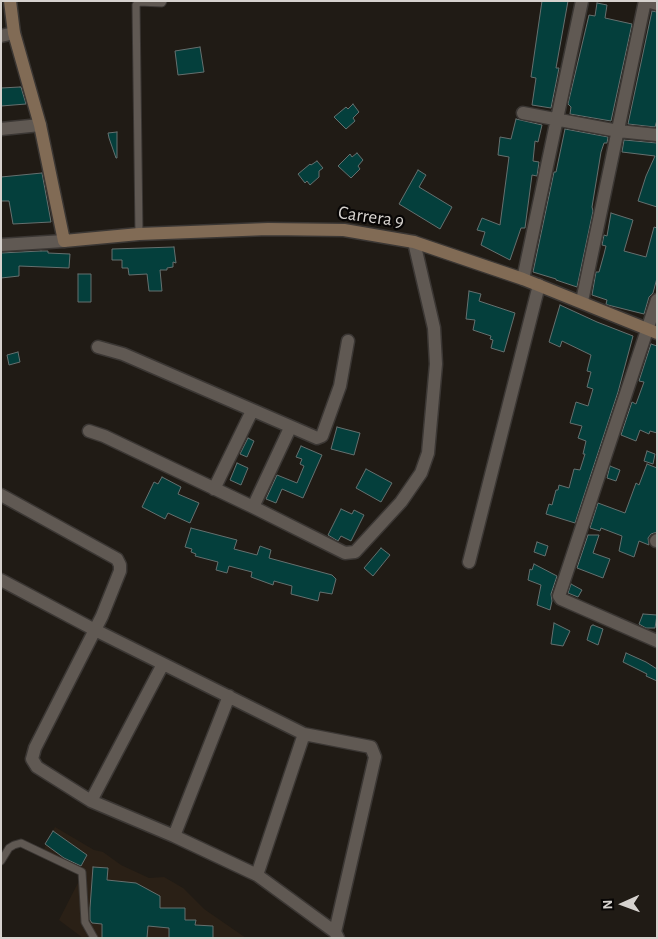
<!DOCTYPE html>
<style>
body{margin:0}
#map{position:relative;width:658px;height:939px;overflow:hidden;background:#201b15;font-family:"Alegreya Sans",sans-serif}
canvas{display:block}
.frame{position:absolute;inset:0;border:2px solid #d6d2ce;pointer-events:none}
.north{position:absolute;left:598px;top:879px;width:50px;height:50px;-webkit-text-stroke:4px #080605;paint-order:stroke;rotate:268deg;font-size:14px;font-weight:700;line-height:20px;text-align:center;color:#d6d2ce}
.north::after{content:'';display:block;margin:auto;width:18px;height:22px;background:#d6d2ce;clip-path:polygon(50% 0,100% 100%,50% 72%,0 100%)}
</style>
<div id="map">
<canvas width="658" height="939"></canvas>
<div class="frame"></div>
<div class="north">N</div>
</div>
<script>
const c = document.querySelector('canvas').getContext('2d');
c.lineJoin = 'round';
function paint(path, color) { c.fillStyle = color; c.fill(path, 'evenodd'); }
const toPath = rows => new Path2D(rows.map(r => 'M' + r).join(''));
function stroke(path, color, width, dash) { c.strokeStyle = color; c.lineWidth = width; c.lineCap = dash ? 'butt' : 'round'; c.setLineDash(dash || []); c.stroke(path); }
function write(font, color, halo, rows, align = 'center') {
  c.font = font + ' "Alegreya Sans",sans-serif'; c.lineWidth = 4.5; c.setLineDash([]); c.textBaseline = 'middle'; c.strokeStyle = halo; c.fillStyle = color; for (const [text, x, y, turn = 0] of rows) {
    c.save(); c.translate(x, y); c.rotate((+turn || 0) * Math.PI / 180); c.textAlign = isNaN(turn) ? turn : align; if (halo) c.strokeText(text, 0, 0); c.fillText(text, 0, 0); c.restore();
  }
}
paint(toPath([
 [55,827,94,850,103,852,121,865,149,878,164,877,183,888,204,909,246,938,83,938,59,920,81,877,43,851]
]), '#2a2016');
const building = toPath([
 [542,1,568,1,556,68,559,68,551,108,532,105,536,78,531,77,542,1],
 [597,3,607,5,605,18,632,24,611,121,570,114,571,107,568,104,589,15,595,16,597,3],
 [652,11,657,12,657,120,655,127,628,124,652,11],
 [200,47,204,72,178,75,175,51,200,47],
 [20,87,21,87,26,104,1,106,1,88,20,87],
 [353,104,359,112,353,118,355,121,346,129,334,117,346,107,348,109,353,104],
 [516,119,542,125,538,142,535,141,533,161,539,162,537,176,532,175,525,228,521,228,510,260,481,245,485,232,477,230,482,218,500,225,509,157,498,155,500,137,511,139,516,119],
 [565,129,608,137,607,143,604,143,601,152,592,207,593,211,577,287,556,280,556,279,533,272,554,172,556,172,565,129],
 [117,132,117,158,116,158,109,138,108,133,117,132],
 [624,140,657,143,657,207,638,201,646,176,655,156,622,152,624,140],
 [357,153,363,160,358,166,360,169,351,178,338,166,350,154,352,157,357,153],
 [317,161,323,168,319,171,319,177,310,185,307,181,305,183,298,174,310,164,311,165,317,161],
 [418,170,426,175,419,187,452,207,440,229,399,204,418,170],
 [42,173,51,222,13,224,9,201,1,201,1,177,42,173],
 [611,213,633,220,624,251,646,257,654,227,657,228,657,278,653,293,649,297,644,314,608,305,606,304,607,300,592,295,596,272,599,272,604,254,606,246,602,245,604,235,607,236,611,213],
 [174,247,176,263,173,262,173,267,167,268,167,270,160,270,162,291,149,291,147,274,129,275,128,268,122,268,122,260,112,260,112,249,174,247],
 [41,251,48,251,48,253,70,254,69,268,19,266,19,276,1,278,1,253,41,251],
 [78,274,91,274,91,302,78,302,78,274],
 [469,291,481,294,479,301,515,313,504,352,491,348,493,340,490,339,491,336,473,330,475,320,466,319,469,291],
 [560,305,597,322,633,336,618,392,575,523,546,514,549,504,552,505,556,490,558,490,559,485,569,488,574,469,580,470,585,454,583,454,586,441,578,438,582,426,570,423,576,402,588,406,593,389,587,387,591,372,587,371,591,355,562,341,560,347,549,342,560,305],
 [651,344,657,346,657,433,650,431,649,434,640,430,636,441,621,435,632,402,636,404,644,382,639,381,651,344],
 [18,352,20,362,9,365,7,355,18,352],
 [337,427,360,433,354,455,331,449,337,427],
 [248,438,254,441,247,457,240,454,248,438],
 [301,446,322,455,303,498,282,489,276,503,266,499,277,475,297,483,304,466,300,464,302,459,296,457,301,446],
 [647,451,655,454,653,464,644,461,647,451],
 [237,463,248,468,241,485,230,480,237,463],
 [647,464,657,468,657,532,651,534,648,538,649,545,639,541,634,557,619,551,622,536,601,528,600,531,590,528,598,503,625,513,636,483,639,485,647,464],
 [610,466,620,470,616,481,607,478,610,466],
 [366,469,392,483,381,502,356,488,366,469],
 [162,477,181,487,178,494,199,503,190,523,168,513,165,519,142,507,154,482,158,484,162,477],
 [341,509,352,514,354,510,364,515,351,541,341,536,338,541,328,535,341,509],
 [191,528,237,540,234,549,257,555,260,546,271,550,269,558,332,575,336,579,332,594,320,592,318,601,291,594,292,586,274,581,273,585,251,577,252,572,229,566,227,573,216,570,218,562,195,556,196,554,191,552,192,549,185,547,191,528],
 [588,535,599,535,593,553,610,559,603,578,577,568,588,535],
 [537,542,548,546,545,556,534,552,537,542],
 [381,548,390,555,373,576,364,568,381,548],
 [534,564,557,576,551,594,552,601,550,610,537,605,541,585,528,580,530,569,532,570,534,564],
 [571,584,582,590,578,597,568,593,571,584],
 [643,614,657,615,655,628,646,628,639,624,643,614],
 [554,623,570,631,563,646,551,644,554,623],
 [593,625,603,629,598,645,587,640,591,626,593,625],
 [626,653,646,662,657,669,657,681,646,676,647,674,623,662,626,653],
 [53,831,87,855,81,866,64,858,45,844,53,831],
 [93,867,108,868,107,880,136,883,160,896,160,908,185,908,185,920,196,920,195,925,213,926,213,938,169,938,169,928,148,926,147,938,102,938,102,924,92,923,90,920,90,908,93,867]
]);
paint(building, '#043f3c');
stroke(building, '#65706f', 1);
const lane = toPath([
 [139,234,136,5,139,2,162,3,163,1],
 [1,861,9,848,14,845,21,843,82,872,85,922,94,938]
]);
const street = toPath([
 [647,1,657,4],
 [1,36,14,33],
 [523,113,618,131,657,135],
 [1,129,40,125],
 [1,245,64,241],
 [523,279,582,1],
 [657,300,559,596,561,599,657,641],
 [582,301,645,1],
 [98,347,123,354,317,438,322,436,340,386,348,341],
 [89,431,104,436,253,507,345,553,355,552,401,502,421,473,428,453,436,364,434,328,414,242],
 [214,489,252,411],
 [1,495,117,559,120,565,120,571,102,616,35,748,32,759,37,767,91,801,174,836,257,875,335,932,338,938],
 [253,507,290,428],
 [656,541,657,540],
 [469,562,539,285],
 [1,580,95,630,304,734,371,747,375,757,335,932],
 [91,801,163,664],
 [174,836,229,696],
 [257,875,304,734]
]);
const secondary = toPath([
 [10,1,14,33,40,125,64,241,139,234,268,229,344,230,414,242,523,279,657,333]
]);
stroke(lane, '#3b3734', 9);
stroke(street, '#3b3734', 15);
stroke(secondary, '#3b3734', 15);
stroke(lane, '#605953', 7);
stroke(street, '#605953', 12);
stroke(secondary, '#816b55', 12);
write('19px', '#d6d2ce', '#080605', [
 ["Carrera 9",371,217,8]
]);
</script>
